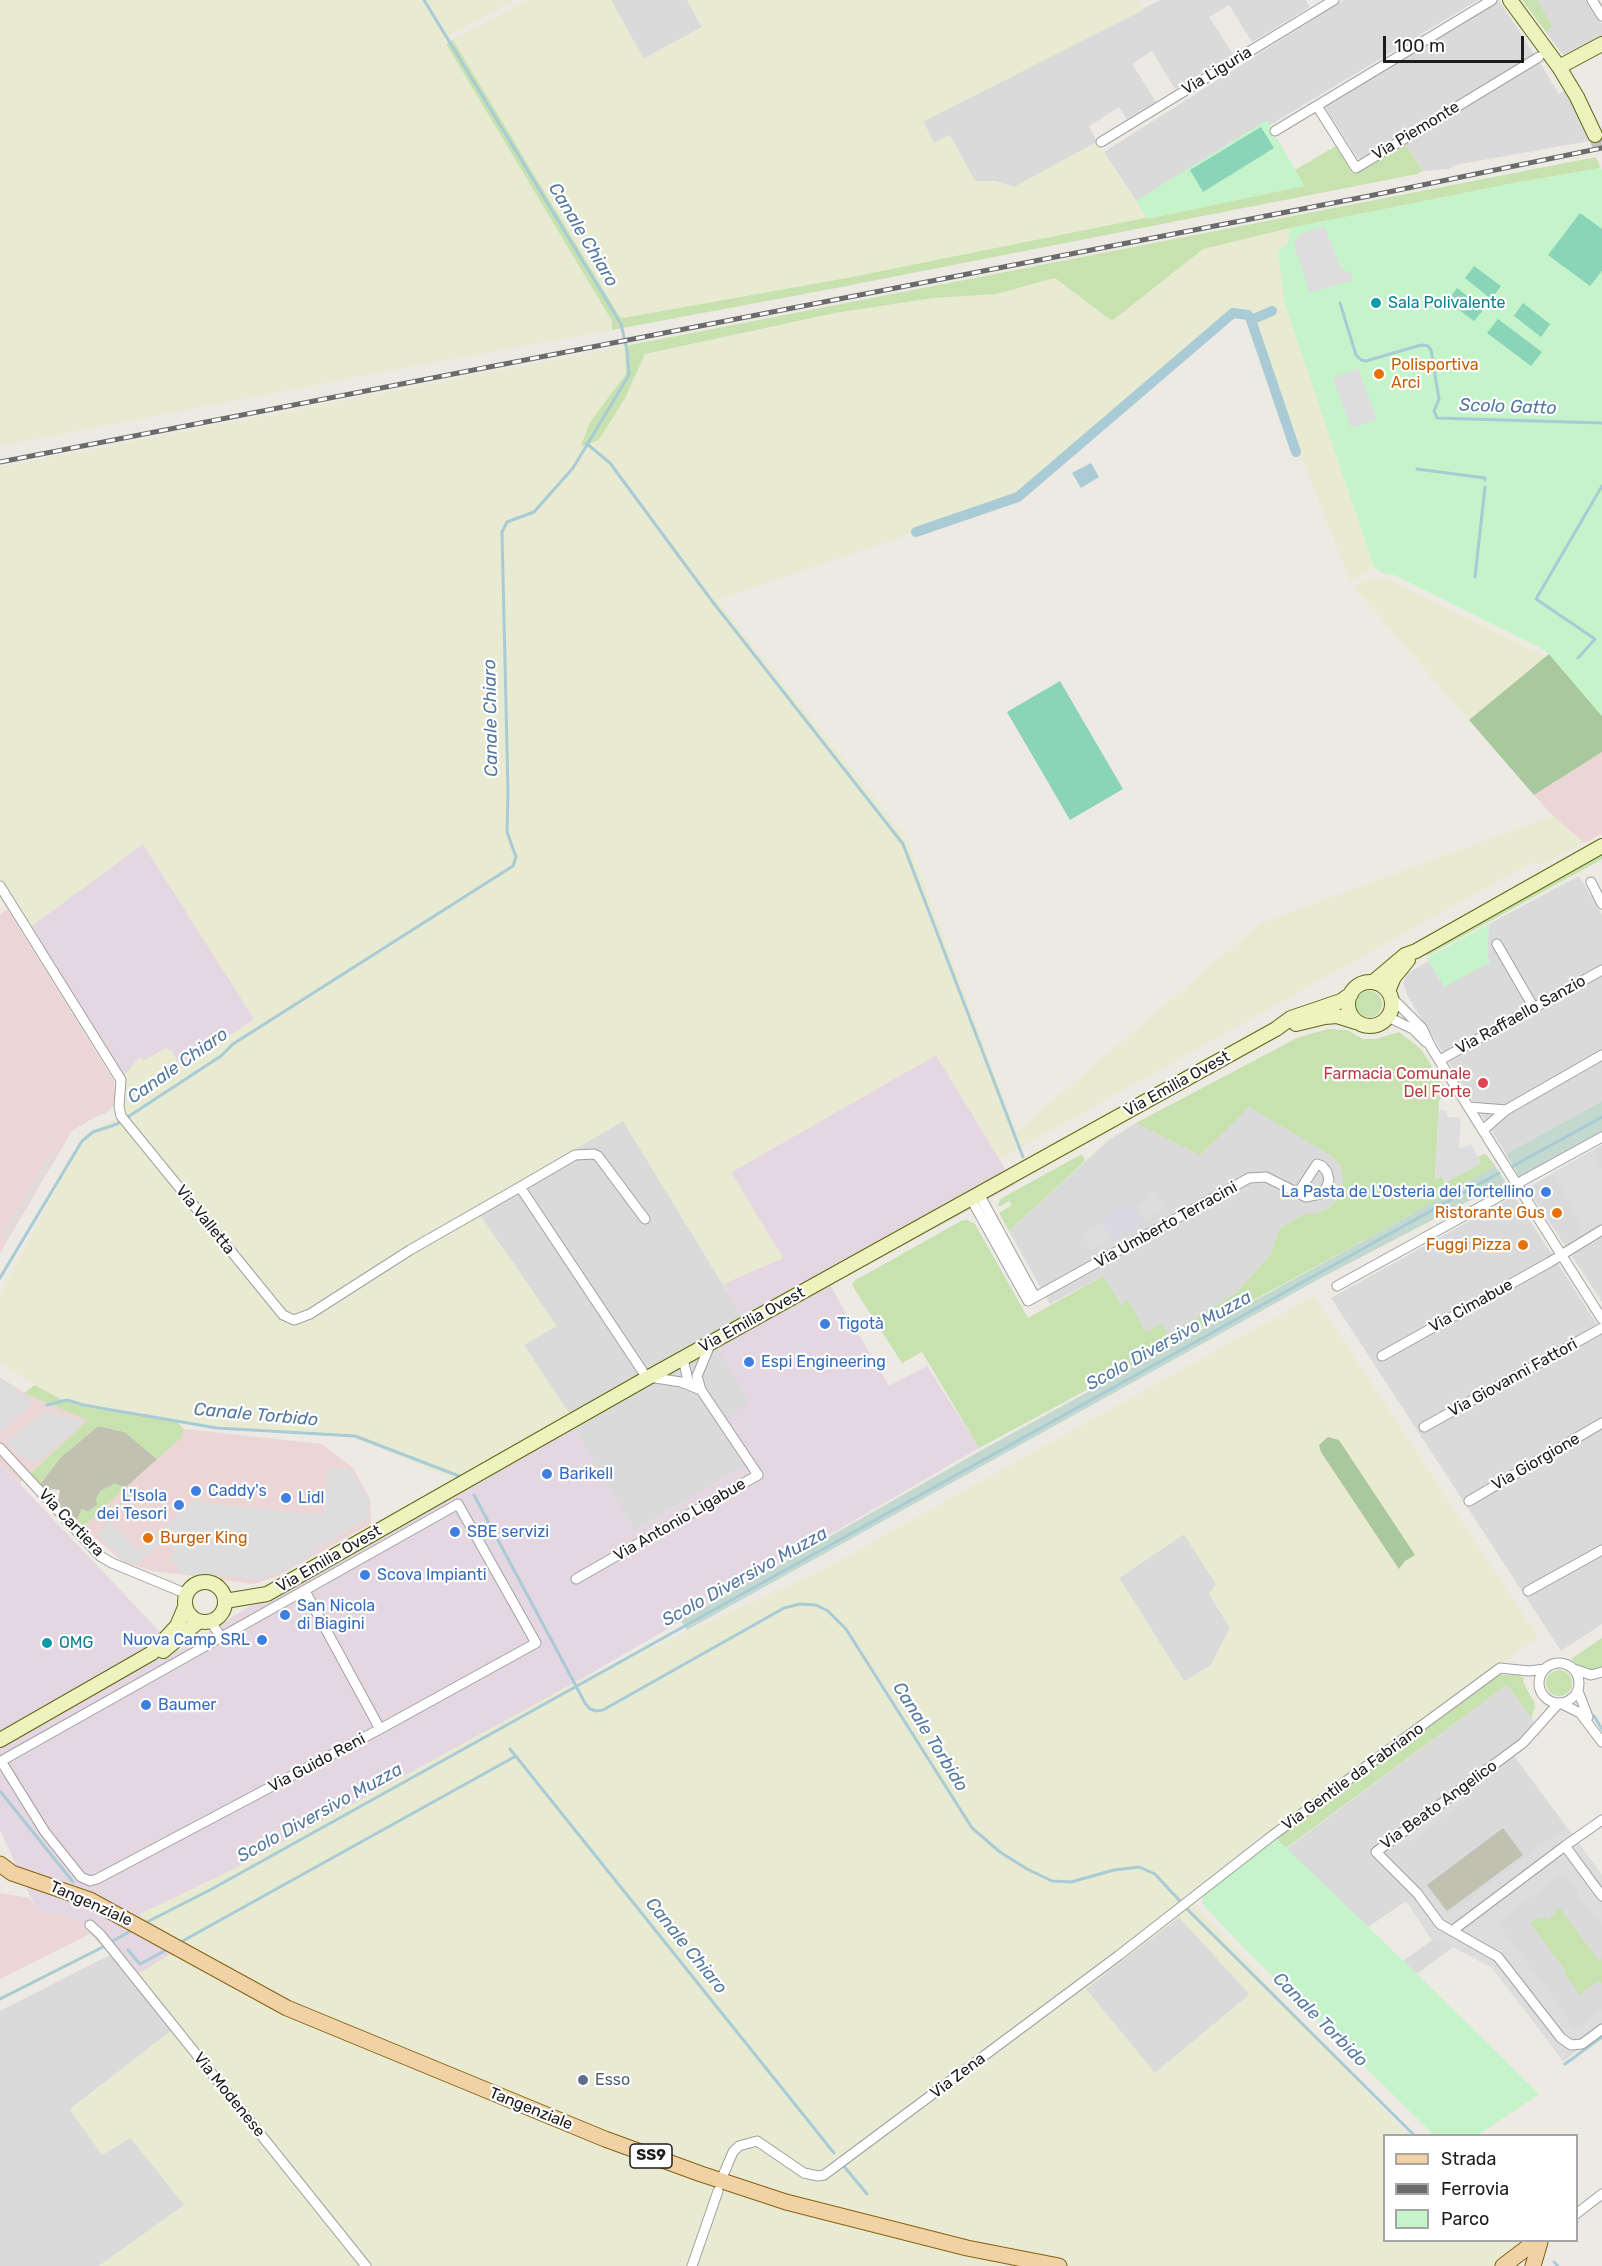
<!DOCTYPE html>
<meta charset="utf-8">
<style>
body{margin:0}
#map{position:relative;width:1602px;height:2266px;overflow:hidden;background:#edeae4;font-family:Rubik,sans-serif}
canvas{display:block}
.legend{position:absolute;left:1383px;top:2134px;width:195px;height:108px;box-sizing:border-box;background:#fff;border:2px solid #a5a5a5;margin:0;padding:8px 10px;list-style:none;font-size:18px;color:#1d1d1d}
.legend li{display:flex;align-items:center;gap:12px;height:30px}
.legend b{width:30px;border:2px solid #a5a5a5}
.scale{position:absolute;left:1383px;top:36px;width:141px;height:27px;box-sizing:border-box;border:3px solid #1d1d1d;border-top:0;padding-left:8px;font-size:18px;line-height:21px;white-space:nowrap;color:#1d1d1d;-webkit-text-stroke:4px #fff;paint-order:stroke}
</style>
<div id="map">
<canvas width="1602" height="2266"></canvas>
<ul class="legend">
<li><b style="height:8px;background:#f1d2a5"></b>Strada</li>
<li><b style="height:8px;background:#6b6b6b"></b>Ferrovia</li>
<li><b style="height:16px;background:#c5f3ca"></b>Parco</li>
</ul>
<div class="scale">100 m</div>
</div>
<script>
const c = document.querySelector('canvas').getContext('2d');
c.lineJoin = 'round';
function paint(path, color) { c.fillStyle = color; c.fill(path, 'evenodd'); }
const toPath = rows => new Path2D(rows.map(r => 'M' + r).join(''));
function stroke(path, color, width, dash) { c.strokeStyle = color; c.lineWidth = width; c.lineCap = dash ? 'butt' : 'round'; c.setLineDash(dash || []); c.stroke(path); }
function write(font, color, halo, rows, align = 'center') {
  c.font = font + ' Rubik,sans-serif'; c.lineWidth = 4.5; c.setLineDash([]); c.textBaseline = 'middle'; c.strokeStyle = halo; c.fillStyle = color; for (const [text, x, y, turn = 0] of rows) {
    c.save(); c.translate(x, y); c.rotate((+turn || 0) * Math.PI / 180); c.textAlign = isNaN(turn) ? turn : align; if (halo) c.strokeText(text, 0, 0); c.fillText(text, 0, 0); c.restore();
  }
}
paint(toPath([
 [611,0,687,0,702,27,643,59],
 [1160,0,1306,0,1310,7,1252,42,1229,5,1209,17,1233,54,1175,89,1152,51,1132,64,1156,102,1127,119,1119,107,1089,126,1097,142,1014,187,995,181,975,182,950,135,934,143,923,121],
 [1344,0,1478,0,1270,125,1267,121,1136,201,1104,152],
 [1499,0,1534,54,1360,159,1357,158,1326,109,1327,104],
 [1537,0,1587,0,1602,24,1602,37,1565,55,1561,53,1546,32,1552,27],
 [1540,63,1559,94,1565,90,1569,95,1589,141,1455,165,1449,169,1423,171,1405,144],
 [1579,876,1602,915,1602,1101,1506,1154,1408,997,1403,983,1406,974,1429,961,1444,986,1490,962,1487,958,1489,924],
 [1249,1106,1330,1155,1340,1165,1343,1177,1343,1189,1337,1200,1329,1208,1315,1214,1304,1214,1279,1229,1271,1254,1237,1292,1168,1336,1146,1332,1128,1301,1121,1305,1103,1276,1050,1304,1009,1231,1110,1139,1136,1123,1200,1155],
 [623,1121,742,1316,750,1404,744,1467,634,1531,573,1428,571,1416,524,1345,556,1326,475,1208],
 [1602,1145,1602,1302,1527,1188],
 [1514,1196,1602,1332,1602,1624,1561,1651,1331,1298],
 [1184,1534,1216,1584,1209,1594,1230,1628,1211,1665,1184,1682,1119,1578],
 [1507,1685,1535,1723,1531,1730,1509,1749,1602,1875,1602,2033,1563,2061,1492,1967,1453,1947,1417,1974,1403,1961,1432,1940,1406,1901,1368,1927,1286,1849],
 [1179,1917,1250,1994,1155,2073,1085,1989],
 [110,1955,132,1978,172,2030,70,2109,130,2137,185,2205,99,2266,0,2266,0,2011]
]), '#dbdada');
paint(toPath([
 [1602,752,1602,834,1584,843,1553,816,1534,795],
 [7,909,114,1081,115,1104,106,1113,93,1118,72,1131,0,1253,0,914],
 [0,1377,24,1393,89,1420,20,1483,0,1463],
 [184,1429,322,1444,353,1468,370,1499,371,1524,278,1576,254,1584,153,1571,123,1562,83,1527,181,1435],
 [0,1893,30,1898,37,1911,64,1915,80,1923,90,1934,0,1979]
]), '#ecd6d5');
paint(toPath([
 [143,844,255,1020,182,1068,171,1050,143,1061,140,1058,124,1076,26,930],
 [936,1055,1015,1185,830,1285,889,1386,927,1366,979,1448,576,1682,236,1868,140,1914,187,1944,132,1978,80,1923,64,1915,37,1911,0,1830,0,1463,178,1651,253,1604,454,1496,573,1428,634,1531,744,1467,717,1424,750,1403,711,1336,742,1316,723,1284,783,1258,730,1173]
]), '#e5d7e2');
paint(toPath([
 [98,1426,125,1432,157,1459,126,1487,114,1484,97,1505,88,1512,82,1509,77,1520,58,1502,60,1490,51,1489,48,1491,40,1484,61,1457],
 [1503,1828,1523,1855,1447,1911,1427,1885]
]), '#c0c1b0');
paint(toPath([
 [0,0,514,0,443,39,612,321,612,330,398,369,0,446],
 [528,0,611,0,644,59,702,27,687,0,1137,0,1143,10,923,122,934,143,950,135,975,181,995,181,1014,187,1097,142,1148,219,852,277,623,318,621,317,453,40],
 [1290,228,1285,304,1374,567,1350,581,1242,306,1018,497,717,600,907,839,1016,1132,1261,923,1553,816,1584,843,1545,864,1530,863,1000,1159,936,1055,731,1172,783,1258,723,1284,623,1121,475,1208,557,1326,524,1345,571,1416,457,1480,350,1436,265,1431,111,1413,84,1407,62,1400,0,1363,0,1295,58,1185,66,1163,83,1138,101,1126,123,1115,121,1096,124,1076,132,1066,140,1057,143,1061,164,1049,171,1050,182,1068,254,1019,143,844,26,930,0,891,0,467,625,346,626,374,590,422,582,446,625,398,645,354,835,313,933,298,996,294,1055,278,1112,321,1203,249],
 [1382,577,1427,598,1546,657,1469,720,1354,587,1366,580],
 [1314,1296,1538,1637,1187,1897,1407,2135,1384,2136,1384,2240,1525,2242,1495,2266,99,2266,184,2205,131,2138,102,2155,70,2110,172,2030,132,1978,186,1944,139,1915,236,1868,576,1682,817,1573],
 [1339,1440,1414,1555,1405,1561,1399,1569],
 [1184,1534,1216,1584,1209,1594,1230,1628,1211,1665,1184,1681,1119,1578],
 [1179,1917,1250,1995,1155,2073,1086,1989]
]), '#e8ead1');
paint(toPath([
 [1522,0,1537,0,1553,27,1546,32],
 [453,40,620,317,623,318,852,277,1304,186,1295,170,1336,146,1352,173,1405,144,1423,171,1417,174,831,289,612,330,612,321,446,44],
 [1596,157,1601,168,1514,183,1290,228,1203,249,1112,321,1055,278,996,294,933,298,835,313,645,354,625,398,602,435,597,441,581,446,590,422,626,374,625,346],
 [1602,853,1602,859,1427,956,1425,952],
 '1356 1004a13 13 0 1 1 26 0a13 13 0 1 1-26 0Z',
 [1328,1029,1347,1030,1363,1039,1376,1039,1399,1032,1421,1049,1447,1091,1439,1101,1435,1179,1441,1176,1445,1183,1481,1163,1478,1157,1484,1154,1487,1155,1495,1166,1387,1228,979,1448,922,1352,902,1363,852,1285,854,1281,961,1221,967,1220,975,1224,1028,1318,1103,1276,1121,1305,1128,1300,1146,1332,1162,1324,1168,1336,1237,1292,1271,1254,1279,1229,1304,1214,1315,1214,1329,1208,1337,1200,1343,1189,1343,1177,1340,1165,1330,1155,1249,1107,1200,1155,1136,1123,1299,1037],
 [1082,1154,1085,1161,1009,1231,999,1213,1012,1205,1009,1201,999,1207,998,1204,1002,1198],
 [35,1385,62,1400,84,1407,175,1420,184,1429,181,1438,157,1459,125,1432,98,1426,61,1457,40,1484,30,1474,88,1420,24,1393],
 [114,1484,126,1487,83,1527,77,1520,82,1509,88,1512,97,1505,96,1499,100,1491],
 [1602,1638,1602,1669,1597,1671,1583,1670,1571,1659],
 '1546 1683a13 13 0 1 1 26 0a13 13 0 1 1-26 0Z',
 [1497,1675,1517,1675,1524,1678,1523,1682,1534,1702,1535,1707,1531,1718,1507,1685,1286,1848,1276,1838],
 [1559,1907,1599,1961,1602,1959,1602,1983,1598,1981,1580,1995,1564,1973,1566,1971,1530,1923,1538,1917,1541,1920,1545,1917,1547,1920,1556,1913,1554,1911]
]), '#c7e2af');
paint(toPath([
 [1549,654,1602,716,1602,752,1534,795,1469,720],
 [1328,1437,1339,1440,1415,1555,1405,1561,1399,1569,1321,1452,1319,1445]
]), '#a9c89d');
paint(toPath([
 [1602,1101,1602,1134,1524,1177,1519,1176,1506,1154],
 [1495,1166,1506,1183,1496,1190,1488,1191,1319,1279,687,1630,681,1621,980,1451,1387,1228]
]), '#c3d9cf');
paint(toPath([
 [1267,120,1304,186,1148,219,1136,201],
 [1601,168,1602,170,1602,716,1549,654,1541,648,1394,575,1382,573,1374,567,1285,304,1278,251,1288,243,1290,228,1514,183],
 [1489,924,1487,958,1490,962,1444,987,1427,958],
 [1276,1838,1417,1974,1539,2094,1478,2135,1434,2135,1242,1946,1202,1903,1204,1891]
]), '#c5f3ca');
paint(toPath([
 [1261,127,1274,148,1203,192,1190,170],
 [1580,213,1602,229,1602,271,1590,286,1548,255],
 [1474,266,1501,286,1491,299,1465,278],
 [1457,288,1484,309,1474,321,1447,301],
 [1523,303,1550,324,1541,337,1514,316],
 [1498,319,1542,352,1531,366,1487,333],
 [1060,681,1123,789,1070,820,1007,712]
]), '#8ad4b9');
paint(toPath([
 [1324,226,1341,267,1353,276,1353,280,1310,293,1294,244,1300,234],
 [1358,368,1377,419,1351,428,1333,378],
 [1439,1110,1447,1111,1447,1117,1461,1118,1459,1147,1463,1148,1471,1144,1481,1163,1445,1183,1441,1176,1435,1179],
 [54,1150,57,1152,5,1238,2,1237,9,1224],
 [1591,1151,1602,1170,1602,1226,1586,1235,1553,1173],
 [1154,1190,1165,1209,1144,1221,1136,1206,1149,1199,1147,1195],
 [1102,1222,1112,1239,1091,1250,1082,1233],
 [0,1378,34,1402,0,1433],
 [45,1411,86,1421,37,1462,29,1461,20,1456,6,1442],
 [328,1468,350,1469,369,1500,369,1518,317,1549,310,1557,282,1572,263,1579,177,1573,178,1565,171,1564,173,1549,165,1539,138,1564,123,1560,97,1534,110,1521,138,1551,198,1497,204,1503,323,1515],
 [1462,1794,1466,1800,1401,1848,1397,1843],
 [1566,1827,1602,1875,1602,1925,1579,1897,1578,1890,1564,1872,1497,1923,1558,2004,1573,2028,1581,2025,1602,2009,1602,2029,1562,2059,1492,1968,1431,1935,1406,1901,1426,1886,1448,1915]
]), '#ddd');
paint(toPath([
 [1133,1202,1145,1224,1113,1242,1101,1220]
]), '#d9d8e3');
paint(toPath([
 [1091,463,1099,477,1081,488,1072,473]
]), '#a9cbd6');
stroke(toPath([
 [1340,303,1356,355,1361,360,1366,361,1421,345,1428,346,1431,350,1439,399,1434,411,1437,418,1602,423],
 [587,444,610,463,712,601,903,844,1023,1157],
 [1417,469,1485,478,1485,480],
 [1475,577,1485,487],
 [1578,658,1595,639,1536,599,1602,486],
 [1513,1166,1602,1117],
 [0,1278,82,1141,93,1132,117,1124,221,1056,233,1044,513,866,516,857,507,832,508,792,502,532,507,522,534,512,573,468,629,375,627,350,621,324,424,0],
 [47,1405,67,1400,83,1405,217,1428,355,1436,459,1476],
 [474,1495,585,1703,590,1709,596,1711,603,1710,784,1608,800,1604,816,1605,828,1611,846,1629,972,1828,1000,1852,1027,1869,1052,1881,1071,1882,1114,1870,1139,1867,1155,1874,1190,1912,1415,2136],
 [1594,1716,1602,1729],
 [510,1749,834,2153],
 [0,1791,73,1882],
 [145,1923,210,1890,496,1731,1499,1173],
 [179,1943,516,1756],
 [128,1950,140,1964,168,1949],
 [0,1999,97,1950,134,1929],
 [1565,2064,1602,2037],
 [843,2165,867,2194],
 [1554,2262,1558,2266]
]), '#a9cbd6', 3);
stroke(toPath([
 [1251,320,1296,452],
 [916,532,1018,497,1233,313,1248,315,1251,320,1272,311]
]), '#a9cbd6', 10);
stroke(toPath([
 [1595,135,1602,152]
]), '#c3c1bc', 14, [14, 7]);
const street = toPath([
 [1592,0,1602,16],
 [1317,106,1356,168,1539,57],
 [1275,131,1492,0],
 [1101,142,1334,0],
 [1591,882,1602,904],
 [0,886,121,1080,119,1106,121,1116,283,1315,294,1320,310,1314,410,1250,520,1187,647,1378],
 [1497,944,1534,1008],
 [1391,997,1422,1028,1431,1047,1492,1145,1602,1319],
 [1388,1017,1413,1029,1426,1042],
 [1440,1060,1602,970],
 [1469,1107,1506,1110],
 [1483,1130,1506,1110,1602,1055],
 [520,1187,575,1155,594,1154,598,1156,645,1219],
 [979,1194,1035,1297],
 [971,1199,1028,1301,1249,1178,1266,1177,1306,1197,1320,1194,1326,1188,1329,1180,1327,1172,1322,1166,1317,1164,1298,1193],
 [1337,1286,1509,1191,1522,1181,1602,1137],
 [1382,1356,1550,1262,1602,1230],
 [683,1359,688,1380,692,1385],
 [649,1377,681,1382,701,1390],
 [1424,1427,1602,1328],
 [0,1448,100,1556,112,1563,187,1594],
 [1469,1501,1602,1423],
 [458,1504,536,1643,380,1729,97,1879,90,1881,81,1877,45,1832,1,1761,458,1504],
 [576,1579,758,1475,701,1390,697,1376,710,1345],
 [305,1591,380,1729],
 [1528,1591,1602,1550],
 [211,1622,221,1637],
 '1539 1683a20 20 0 1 1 40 0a20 20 0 1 1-40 0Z',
 [1574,1669,1591,1675,1602,1672],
 [1578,1691,1588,1717],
 [1558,1704,1523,1743,1376,1852,1417,1893,1440,1924,1498,1957,1561,2038,1571,2045,1582,2044,1602,2029],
 [1562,1704,1580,1713,1602,1742],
 [1565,1846,1602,1820],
 [90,1925,100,1934,366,2266],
 [1452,1931,1565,1846,1602,1896],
 [724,2173,733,2152,739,2146,757,2141,804,2173,818,2176,824,2175,1118,1956,1273,1835,1500,1668,1529,1671,1545,1669],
 [1576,2214,1602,2194],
 [692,2266,718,2191]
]);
const secondary = toPath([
 [1510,0,1559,67,1577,97,1595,135],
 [1559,67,1602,44],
 '1348 1004a22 22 0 1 1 44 0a22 22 0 1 1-44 0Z',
 [1373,982,1405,955,1416,951,1602,846],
 [1388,991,1394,977,1408,960],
 [1296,1024,1325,1017,1337,1016,1356,1022],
 '185 1602a20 20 0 1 1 40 0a20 20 0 1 1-40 0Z',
 [225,1601,267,1594,649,1377,1276,1029,1291,1018,1341,1001,1351,994],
 [163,1651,198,1622],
 [0,1740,152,1653,177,1626,185,1607]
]);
const primary = toPath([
 [0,1864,12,1873,90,1900,287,2008,605,2139,701,2174,786,2202,967,2248,1059,2266],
 [1503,2266,1528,2247,1540,2242],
 [1533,2266,1540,2242]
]);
stroke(street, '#a1a1a1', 11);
stroke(secondary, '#5c6810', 16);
stroke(primary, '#866110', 17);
stroke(street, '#fff', 9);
stroke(secondary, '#eef2bd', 14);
stroke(primary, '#f1d2a5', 15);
const rail = toPath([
 [0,462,1369,196,1602,148]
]);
stroke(rail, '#6b6b6b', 5);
stroke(rail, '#fff', 3, [9]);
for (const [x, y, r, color] of [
 [1376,303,6,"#0f9aa8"],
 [1379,374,6,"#e8710a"],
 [1483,1083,6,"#e0444e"],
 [1546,1192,6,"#3f7fe0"],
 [1557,1213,6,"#e8710a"],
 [1523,1245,6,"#e8710a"],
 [825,1324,6,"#3f7fe0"],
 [749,1362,6,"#3f7fe0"],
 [547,1474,6,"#3f7fe0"],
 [196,1491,6,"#3f7fe0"],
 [286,1498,6,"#3f7fe0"],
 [179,1505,6,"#3f7fe0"],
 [455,1532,6,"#3f7fe0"],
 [148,1538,6,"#e8710a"],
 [365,1575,6,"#3f7fe0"],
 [285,1615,6,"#3f7fe0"],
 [262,1640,6,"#3f7fe0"],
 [47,1643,6,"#0f9aa8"],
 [146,1705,6,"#3f7fe0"],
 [583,2080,6,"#5c6f8a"]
]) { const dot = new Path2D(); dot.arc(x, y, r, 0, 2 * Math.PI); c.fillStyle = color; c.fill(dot); stroke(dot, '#fff', 2); }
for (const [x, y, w] of [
 [651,2156,42]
]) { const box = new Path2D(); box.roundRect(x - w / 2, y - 12, w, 24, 4.5); c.fillStyle = '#fff'; c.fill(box); stroke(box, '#1d1d1d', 1.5); }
write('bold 15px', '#1d1d1d', null, [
 ["SS9",651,2156]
]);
write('16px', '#1d1d1d', '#fff', [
 ["Via Liguria",1217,71,-31],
 ["Via Piemonte",1416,131,-31],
 ["Via Raffaello Sanzio",1521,1015,-29],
 ["Via Emilia Ovest",1177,1084,-29],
 ["Via Valletta",205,1220,51],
 ["Via Umberto Terracini",1166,1225,-29],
 ["Via Cimabue",1471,1306,-29],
 ["Via Emilia Ovest",752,1320,-29],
 ["Via Giovanni Fattori",1513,1378,-29],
 ["Via Giorgione",1536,1462,-30],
 ["Via Antonio Ligabue",680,1520,-30],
 ["Via Cartiera",71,1523,46],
 ["Via Emilia Ovest",329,1559,-30],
 ["Via Guido Reni",317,1763,-28],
 ["Via Gentile da Fabriano",1353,1777,-36],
 ["Via Beato Angelico",1439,1805,-36],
 ["Tangenziale",91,1904,24],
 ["Via Zena",958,2076,-37],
 ["Via Modenese",229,2095,51],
 ["Tangenziale",531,2109,22]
]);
write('16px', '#0d838f', '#fff', [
 ["Sala Polivalente",1388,303],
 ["OMG",59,1643]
], 'left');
write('16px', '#c56008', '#fff', [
 ["Polisportiva",1391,365],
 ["Arci",1391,383],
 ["Ristorante Gus",1545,1213,"right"],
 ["Fuggi Pizza",1511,1245,"right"],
 ["Burger King",160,1538]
], 'left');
write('16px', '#be3a42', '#fff', [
 ["Farmacia Comunale",1471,1074],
 ["Del Forte",1471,1092]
], 'right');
write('16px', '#366cbe', '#fff', [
 ["La Pasta de L'Osteria del Tortellino",1534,1192,"right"],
 ["Tigotà",837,1324],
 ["Espi Engineering",761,1362],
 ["Barikell",559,1474],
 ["Caddy's",208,1491],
 ["L'Isola",167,1496,"right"],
 ["dei Tesori",167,1514,"right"],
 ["Lidl",298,1498],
 ["SBE servizi",467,1532],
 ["Scova Impianti",377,1575],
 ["San Nicola",297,1606],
 ["di Biagini",297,1624],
 ["Nuova Camp SRL",250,1640,"right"],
 ["Baumer",158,1705]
], 'left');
write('16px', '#4e5e75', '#fff', [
 ["Esso",595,2080]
], 'left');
write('italic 18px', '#5479a2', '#fff', [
 ["Canale Chiaro",583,235,59],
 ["Scolo Gatto",1508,407,2],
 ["Canale Chiaro",491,718,-91],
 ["Canale Chiaro",178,1066,-35],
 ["Scolo Diversivo Muzza",1169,1341,-29],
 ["Canale Torbido",256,1415,5],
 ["Scolo Diversivo Muzza",745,1577,-29],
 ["Canale Torbido",930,1737,58],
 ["Scolo Diversivo Muzza",320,1813,-29],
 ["Canale Chiaro",686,1946,51],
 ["Canale Torbido",1320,2020,45]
]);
</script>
